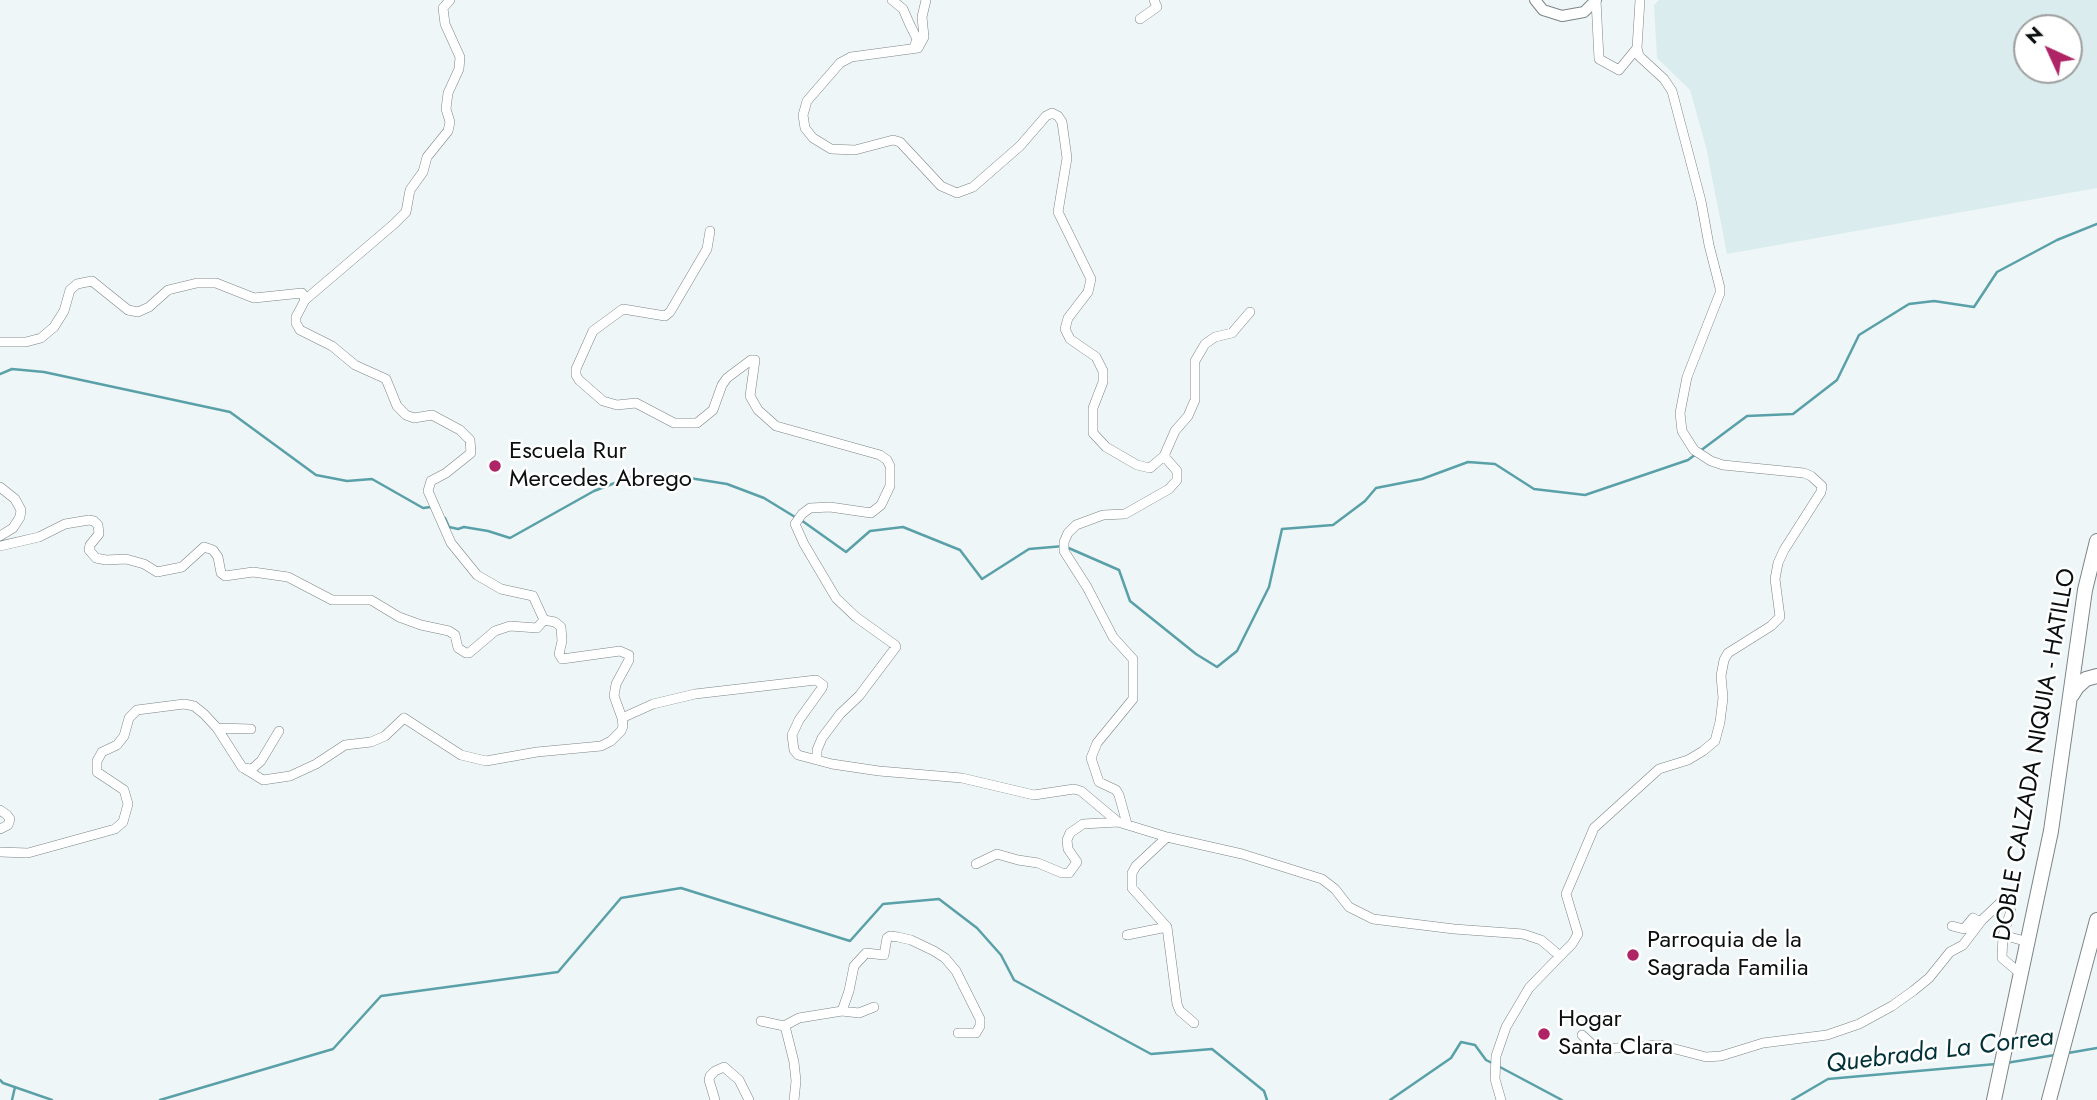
<!DOCTYPE html>
<style>
body{margin:0}
#map{position:relative;width:2097px;height:1100px;overflow:hidden;background:#eef6f7;font-family:Jost,sans-serif}
canvas{display:block}
.north{position:absolute;left:2013px;top:14px;width:70px;height:70px;box-sizing:border-box;background:#fff;border:2px solid #9e9f9f;border-radius:50%;rotate:315deg;font-size:19px;font-weight:700;line-height:28px;text-align:center;color:#0c0f0f}
.north::after{content:'';display:block;margin:auto;width:24px;height:32px;background:#ae2464;clip-path:polygon(50% 0,100% 100%,50% 72%,0 100%)}
</style>
<div id="map">
<canvas width="2097" height="1100"></canvas>
<div class="north">N</div>
</div>
<script>
const c = document.querySelector('canvas').getContext('2d');
c.lineJoin = 'round';
function paint(path, color) { c.fillStyle = color; c.fill(path, 'evenodd'); }
const toPath = rows => new Path2D(rows.map(r => 'M' + r).join(''));
function stroke(path, color, width, dash) { c.strokeStyle = color; c.lineWidth = width; c.lineCap = dash ? 'butt' : 'round'; c.setLineDash(dash || []); c.stroke(path); }
function write(font, color, halo, rows, align = 'center') {
  c.font = font + ' Jost,sans-serif'; c.lineWidth = 5; c.setLineDash([]); c.textBaseline = 'middle'; c.strokeStyle = halo; c.fillStyle = color; for (const [text, x, y, turn = 0] of rows) {
    c.save(); c.translate(x, y); c.rotate((+turn || 0) * Math.PI / 180); c.textAlign = isNaN(turn) ? turn : align; if (halo) c.strokeText(text, 0, 0); c.fillText(text, 0, 0); c.restore();
  }
}
paint(toPath([
 [1659,0,2097,0,2097,188,1727,254,1706,147,1690,90,1657,58,1654,5],
 [2069,28,2069,70,2027,70,2027,28]
]), '#dbecee');
stroke(toPath([
 [0,374,12,369,44,372,230,412,316,475,347,481,372,479,423,508,431,507],
 [445,518,449,527,458,529,464,527,488,531,510,538,594,491,633,476,677,476,727,484,764,498,795,517],
 [801,520,846,552,870,531,903,527,960,550,982,579,1029,549,1064,546,1119,570,1130,601,1196,654,1217,667,1237,651,1269,587,1282,529,1333,525,1365,501,1376,488,1422,479,1468,462,1495,464,1534,489,1585,495,1688,460,1747,416,1793,414,1837,380,1859,335,1909,304,1934,301,1974,307,1997,272,2057,240,2097,224],
 [2068,1053,2097,1048],
 [2006,1063,2055,1055],
 [1498,1066,1562,1100],
 [0,1080,3,1083,52,1100],
 [12,1100,15,1087],
 [160,1100,333,1049,381,996,558,972,621,898,681,888,850,941,883,904,939,899,977,928,1001,955,1014,980,1151,1054,1212,1049,1264,1091,1267,1100],
 [1390,1100,1451,1058,1461,1042,1475,1045,1486,1060,1492,1063],
 [1792,1100,1828,1079,1996,1064]
]), '#5aa0a8', 2.5);
const minor = toPath([
 [450,0,443,8,445,24,460,57,459,69,448,93,446,109,450,122,448,131,427,157,423,172,410,190,406,212,394,224,305,300,296,317,296,323,300,330,332,346,355,365,386,379,397,406,406,415,414,418,432,415,460,430,470,440,471,453,446,473,431,481,428,491,451,543,477,575,501,589,533,596,544,620,555,622,561,627,562,641,559,654,562,659,620,651,629,655,629,660,616,684,614,696,622,718,653,704,695,694,816,680,823,685,822,688,799,720,792,735,794,750,798,755,832,764,879,771,962,778,1034,795,1074,789,1081,791,1118,822,1167,837,1242,854,1322,879,1335,889,1349,907,1373,919,1454,929,1523,934,1541,940,1560,956,1529,988,1506,1027,1496,1056,1495,1079,1501,1100],
 [892,0,903,9,910,25,917,39,914,48],
 [926,0,922,17,924,37,918,48,851,57,840,63,807,101,803,115,805,128,813,138,831,149,855,150,893,140,900,142,941,186,957,193,973,187,1020,146,1046,116,1052,113,1058,116,1062,122,1067,158,1058,212,1091,279,1088,292,1068,318,1065,329,1070,339,1096,357,1103,371,1103,382,1093,408,1093,433,1106,447,1137,465,1150,468,1164,456],
 [1596,0,1599,59,1619,70,1637,48],
 [1140,19,1157,7,1154,0],
 [710,231,707,249,670,312,665,316,623,309,593,331,576,369,576,375,579,380,603,401,617,405,636,403,674,423,697,423,713,410,722,385,727,378,751,360,755,360,750,396,758,410,776,426,880,455,887,460,890,466,890,486,881,505,871,513,830,507,810,508,802,514,795,524,804,544,836,598,856,617,895,645,896,647,859,696,840,714,822,738,817,750,817,759],
 [0,342,26,342,41,338,54,327,64,311,70,290,77,284,92,281,128,310,138,312,149,307,168,290,197,283,216,283,254,298,302,293,305,300],
 [0,487,15,499,21,510,20,517,13,528,0,536],
 [0,546,39,537,65,524,89,520,94,521,98,525,99,534,90,545,89,550,96,558,106,560,126,559,144,564,157,572,182,567,204,547,213,550,218,557,221,573,225,576,253,572,288,577,332,600,371,600,399,617,421,625,449,631,455,635,458,648,466,653,469,653,495,631,510,626,537,628,544,620],
 [217,728,251,729],
 [243,768,252,769,261,761,279,731],
 [0,810,7,815,10,819,8,825,0,829],
 [1127,824,1119,795,1116,790,1099,782,1091,758,1097,743,1133,699,1133,659,1113,637,1087,587,1064,551,1064,542,1068,533,1076,525,1103,515,1125,514,1169,489,1177,480,1177,471,1164,456,1175,431,1188,416,1195,400,1195,361,1205,344,1215,337,1232,333,1250,312],
 [1167,837,1136,866,1132,873,1132,888,1167,927,1177,1004,1180,1011,1194,1023],
 [0,852,28,853,115,829,123,822,128,804,124,790,97,772,97,761,102,752,117,745,124,736,129,718,137,710,184,704,194,706,204,714,217,728,242,767,263,780,290,776,316,764,345,745,371,742,385,736,404,718,461,755,486,761,537,752,601,746,611,741,621,731,623,726,622,718],
 [976,864,997,854,1018,860,1038,863,1062,873,1069,873,1077,862,1068,849,1067,840,1070,833,1083,824,1118,822],
 [1952,926,1964,929,1973,918,1980,922],
 [1127,935,1167,927],
 [1560,956,1572,944,1578,934,1566,894,1594,828,1659,769,1688,760,1703,751,1715,741,1720,722,1723,698,1721,676,1724,660,1728,653,1771,626,1780,617,1775,579,1778,563,1784,550,1821,492,1822,486,1811,476,1804,473,1723,465,1711,461,1694,450,1682,431,1680,413,1687,377,1720,293,1720,288,1709,245,1701,201,1672,91,1664,79,1639,56,1637,48,1640,0],
 [2021,974,2002,958,2003,935,2028,942],
 [842,1011,849,991,854,966,866,953,884,955,887,938,890,936,898,937,911,940,934,951,945,958,956,971,980,1019,980,1026,976,1033,958,1033],
 [761,1021,784,1026,786,1030,794,1062,796,1081,794,1100],
 [784,1026,799,1018,842,1011,859,1013,874,1007],
 [1582,1035,1595,1047,1602,1049,1660,1045,1706,1057,1721,1056,1763,1043,1827,1035,1859,1024,1892,1006,1913,991,1929,978,1950,952,1963,945,1982,920,2000,903,2007,905,2011,911,2003,935],
 [715,1100,709,1080,710,1076,715,1071,724,1067,739,1080,749,1100]
]);
const tertiary = toPath([
 [1535,0,1543,10,1562,16,1584,12,1596,0]
]);
const trunk = toPath([
 [2072,695,2077,687,2086,679,2097,676],
 [1994,1100,2051,831,2085,590,2097,541],
 [2049,1100,2097,920]
]);
stroke(minor, '#7d8485', 10);
stroke(tertiary, '#7d8485', 12);
stroke(trunk, '#7d8485', 16);
stroke(minor, '#fff', 9);
stroke(tertiary, '#fff', 10);
stroke(trunk, '#fff', 14);
for (const [x, y, r, color] of [
 [495,466,7,"#ae2464"],
 [1633,955,7,"#ae2464"],
 [1544,1034,7,"#ae2464"]
]) { const dot = new Path2D(); dot.arc(x, y, r, 0, 2 * Math.PI); c.fillStyle = color; c.fill(dot); stroke(dot, '#fff', 2.5); }
write('24px', '#0c0f0f', '#fff', [
 ["Escuela Rur",509,452],
 ["Mercedes Abrego",509,480],
 ["Parroquia de la",1647,941],
 ["Sagrada Familia",1647,969],
 ["Hogar",1558,1020],
 ["Santa Clara",1558,1048]
], 'left');
write('24px', '#0c0f0f', '#fff', [
 ["DOBLE CALZADA NIQUIA - HATILLO",2036,755,-80]
]);
write('italic 26px', '#013238', '#fff', [
 ["Quebrada La Correa",1940,1052,-7]
]);
</script>
